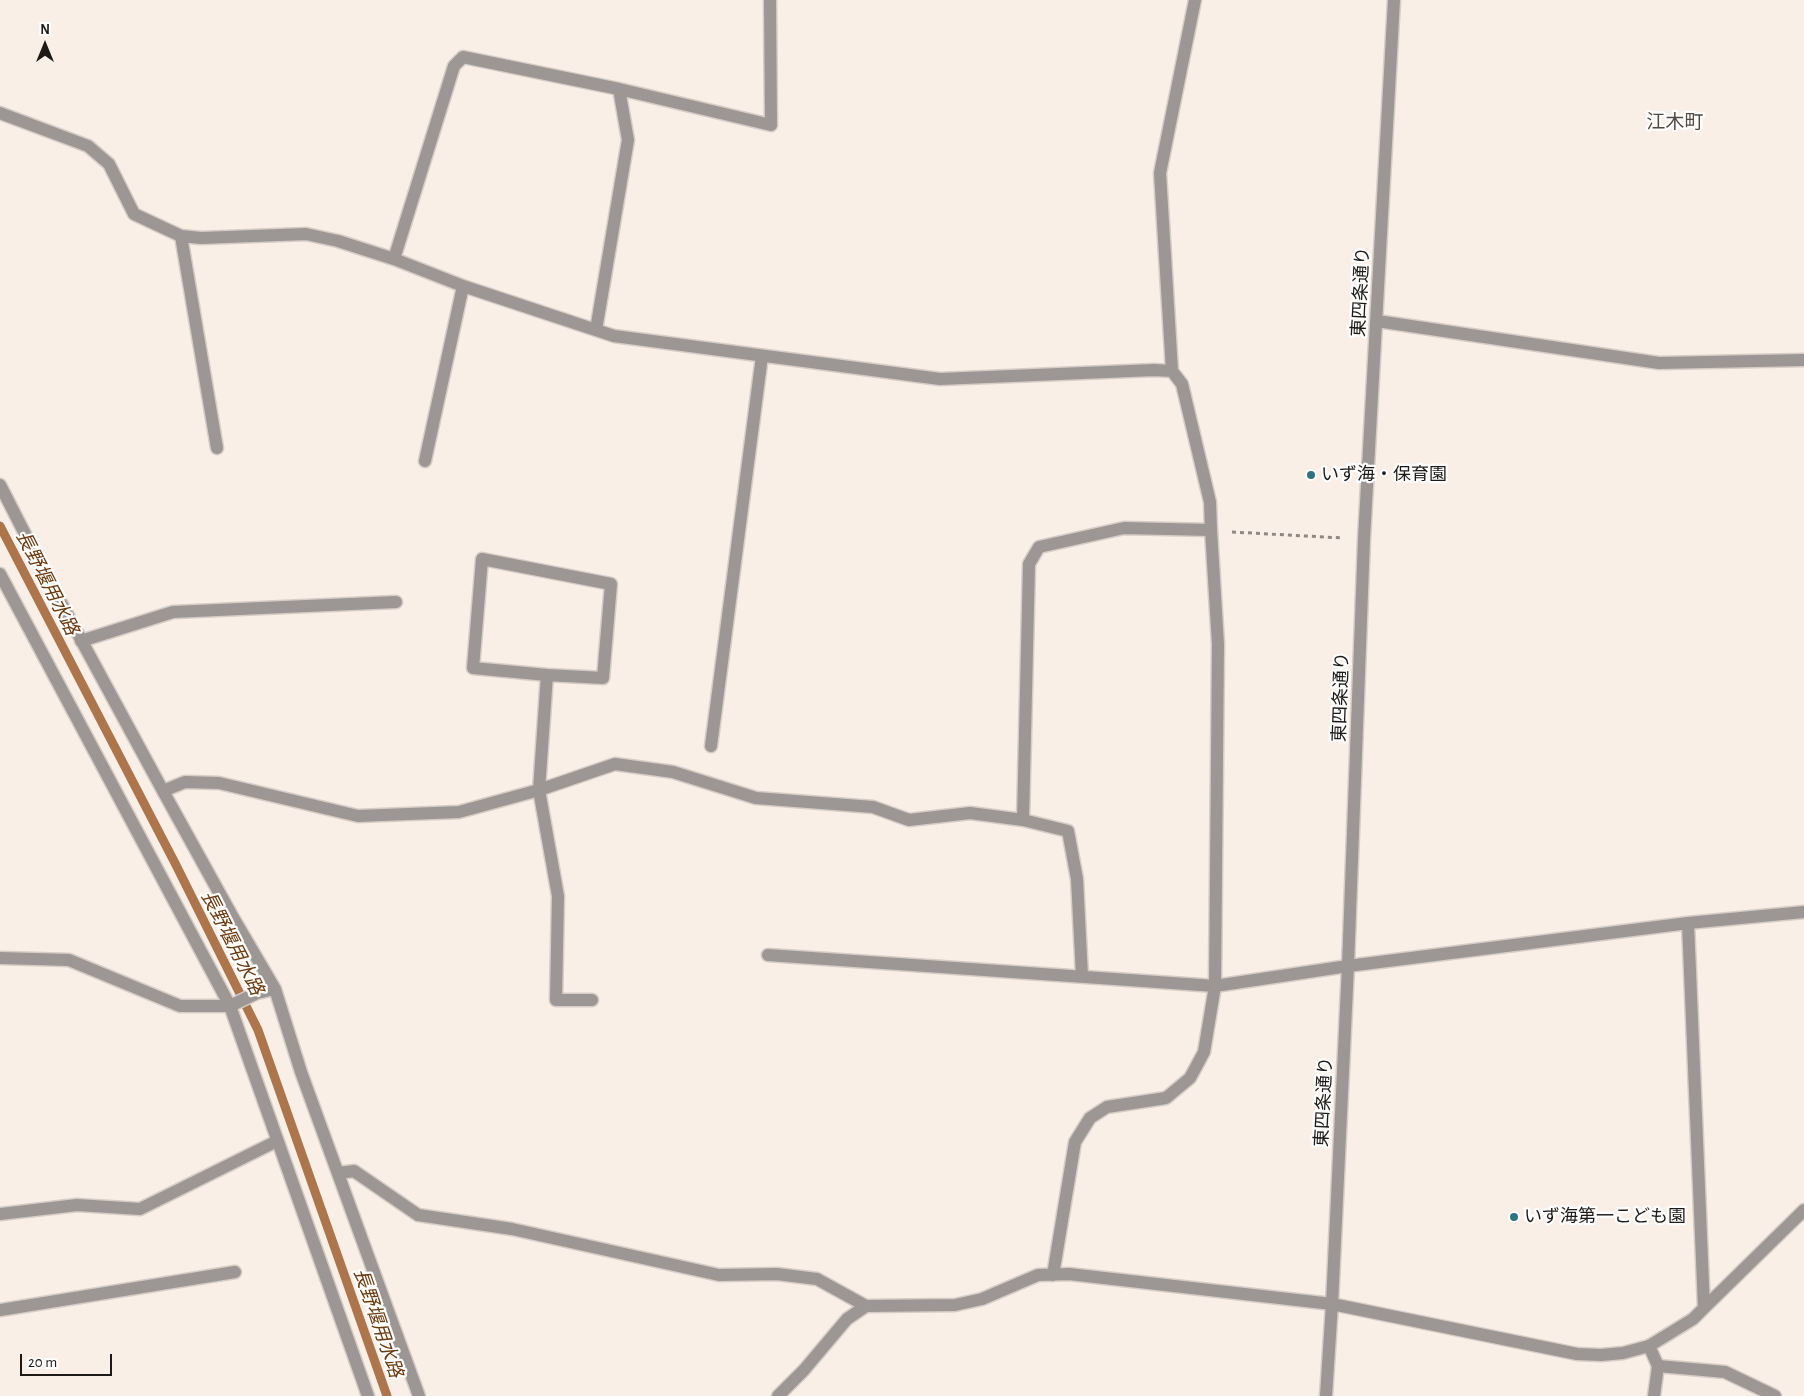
<!DOCTYPE html>
<meta charset="utf-8">
<style>
body{margin:0}
#map{position:relative;width:1804px;height:1396px;overflow:hidden;background:#faefe7;font-family:"Alegreya Sans",sans-serif}
canvas{display:block}
.north{position:absolute;left:20px;top:20px;width:50px;height:50px;-webkit-text-stroke:4px #fefefe;paint-order:stroke;rotate:0deg;font-size:14px;font-weight:700;line-height:20px;text-align:center;color:#1d1917}
.north::after{content:'';display:block;margin:auto;width:18px;height:22px;background:#1d1917;clip-path:polygon(50% 0,100% 100%,50% 72%,0 100%)}
.scale{position:absolute;left:20px;top:1354px;width:92px;height:22px;box-sizing:border-box;border:2px solid #1d1917;border-top:0;padding-left:6px;font-size:15px;line-height:18px;white-space:nowrap;color:#1d1917;-webkit-text-stroke:4px #fefefe;paint-order:stroke}
</style>
<div id="map">
<canvas width="1804" height="1396"></canvas>
<div class="north">N</div>
<div class="scale">20 m</div>
</div>
<script>
const c = document.querySelector('canvas').getContext('2d');
c.lineJoin = 'round';
const toPath = rows => new Path2D(rows.map(r => 'M' + r).join(''));
function stroke(path, color, width, dash) { c.strokeStyle = color; c.lineWidth = width; c.lineCap = dash ? 'butt' : 'round'; c.setLineDash(dash || []); c.stroke(path); }
function write(font, color, halo, rows, align = 'center') {
  c.font = font + ' "Alegreya Sans","Noto Sans JP",sans-serif'; c.lineWidth = 4.5; c.setLineDash([]); c.textBaseline = 'middle'; c.strokeStyle = halo; c.fillStyle = color; for (const [text, x, y, turn = 0] of rows) {
    c.save(); c.translate(x, y); c.rotate((+turn || 0) * Math.PI / 180); c.textAlign = isNaN(turn) ? turn : align; if (halo) c.strokeText(text, 0, 0); c.fillText(text, 0, 0); c.restore();
  }
}
stroke(toPath([
 [0,526,176,865,258,1030,387,1396]
]), '#ad754c', 9);
const service = toPath([
 [1211,530,1218,644,1215,986],
 [0,574,230,1006,368,1396],
 [81,641,173,612,396,602],
 [1649,1346,1658,1366,1654,1396]
]);
const minor = toPath([
 [0,113,88,146,109,164,134,214,181,236,201,238,306,234,338,241,394,259,463,286,614,336,940,379,1154,370,1172,371],
 [181,236,217,448],
 [394,259,454,66,463,57,619,89,771,125,770,0],
 [1377,321,1659,363,1804,360],
 [596,330,628,140,619,89],
 [425,461,463,286],
 [0,485,46,575,163,791,231,914,275,989,301,1072,419,1396],
 [547,675,603,678,611,584,482,559,473,668,547,675,539,790,558,896,556,1000,592,1000],
 [711,746,762,356],
 [163,791,185,782,219,783,358,816,459,812,539,790,615,764,673,772,756,798,873,807,909,820,970,813,1023,820,1068,831,1077,879,1082,976],
 [1023,820,1029,564,1039,547,1124,528,1211,530,1210,502,1182,384,1172,371,1160,173,1195,0],
 [768,955,1215,986,1348,966,1688,923,1804,912],
 [0,958,69,960,180,1006,230,1006,257,993,275,989],
 [338,1173,354,1171,418,1215,512,1229,719,1275,777,1274,817,1279,866,1306],
 [0,1214,77,1205,140,1209,277,1141],
 [1053,1275,1075,1142,1090,1118,1107,1107,1166,1098,1190,1078,1204,1052,1215,986],
 [1704,1308,1804,1210],
 [0,1310,235,1272],
 [1658,1366,1725,1372,1775,1396],
 [778,1396,804,1370,847,1319,866,1306,955,1305,982,1299,1038,1275,1069,1274,1332,1304,1577,1354,1601,1355,1623,1353,1649,1346,1693,1319,1704,1308,1688,923]
]);
const tertiary = toPath([
 [1326,1396,1332,1304,1348,966,1364,539,1394,0]
]);
stroke(service, '#d7cdc6', 15);
stroke(minor, '#d7cdc6', 15);
stroke(tertiary, '#d7cdc6', 15);
stroke(toPath([
 [1232,532,1343,538]
]), '#8f8883', 3, [4, 4]);
stroke(service, '#9c9794', 12);
stroke(minor, '#9c9794', 12);
stroke(tertiary, '#9c9794', 12);
for (const [x, y, r, color] of [
 [1311,475,5,"#2d767f"],
 [1514,1217,5,"#2d767f"]
]) { const dot = new Path2D(); dot.arc(x, y, r, 0, 2 * Math.PI); c.fillStyle = color; c.fill(dot); stroke(dot, '#fefefe', 2); }
write('18px', '#1d1917', '#fefefe', [
 ["東四条通り",1361,292,-87],
 ["東四条通り",1341,697,-88],
 ["東四条通り",1324,1102,-87]
]);
write('18px', '#1d1917', '#fefefe', [
 ["いず海・保育園",1321,475],
 ["いず海第一こども園",1524,1217]
], 'left');
write('19px', '#524943', '#fefefe', [
 ["江木町",1675,122]
]);
write('italic 19px', '#6b390c', '#fefefe', [
 ["長野堰用水路",47,583,63],
 ["長野堰用水路",232,943,63],
 ["長野堰用水路",378,1323,71]
]);
</script>
